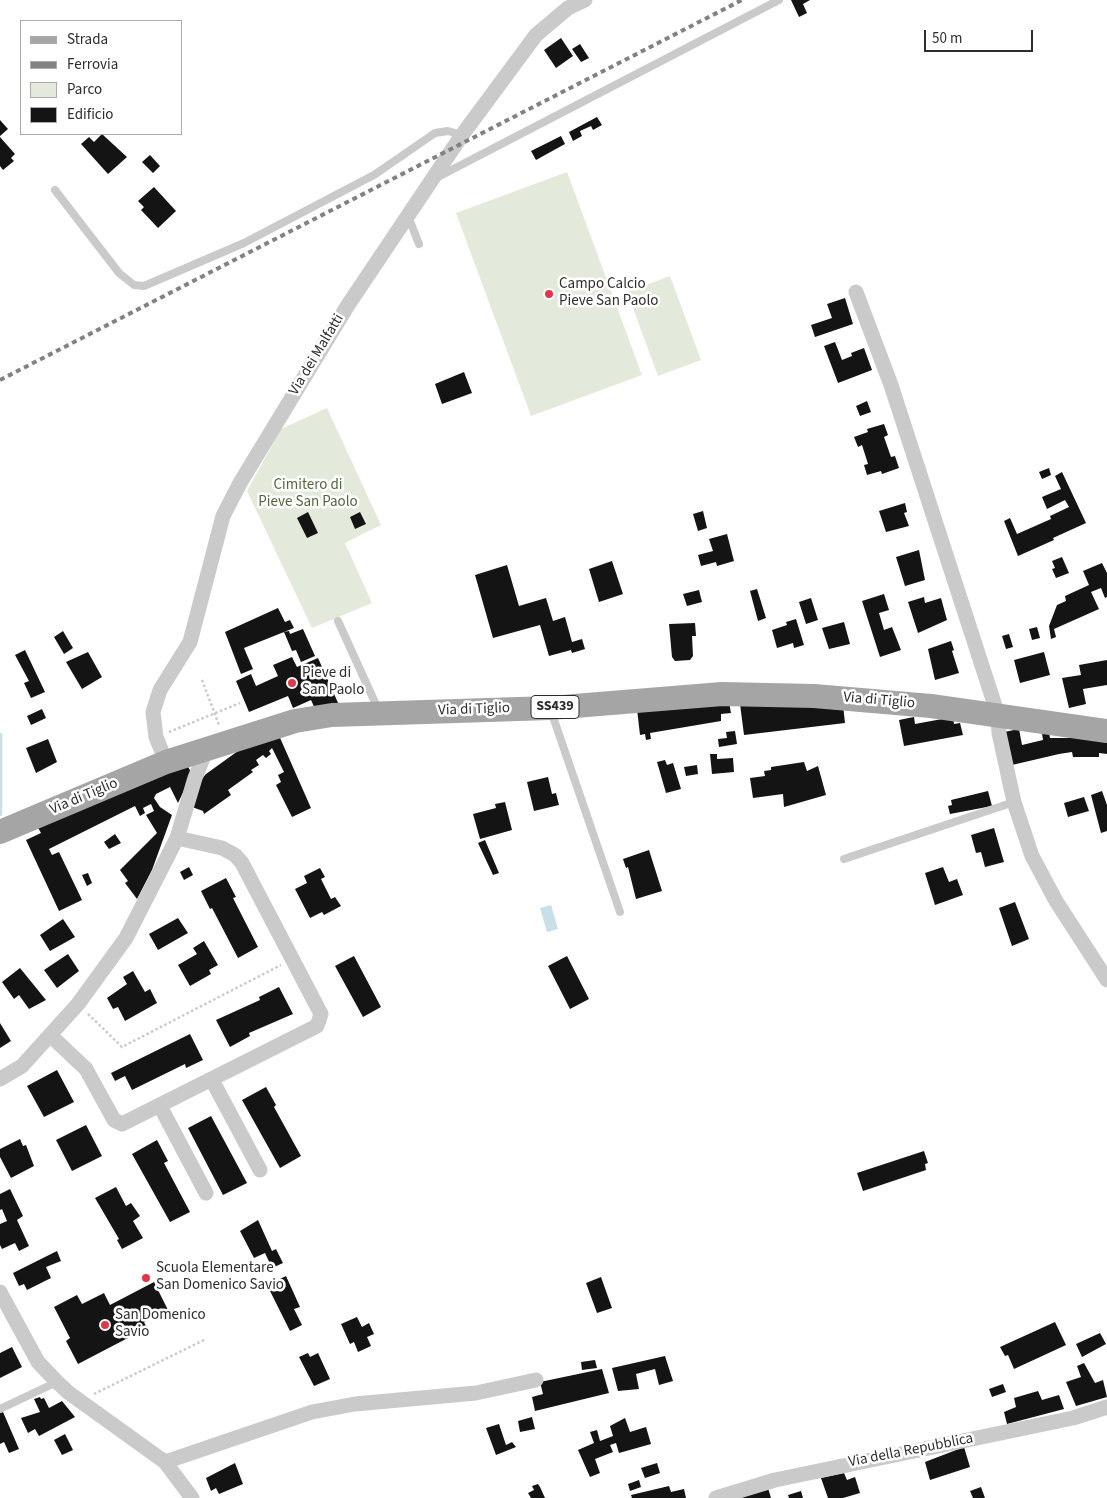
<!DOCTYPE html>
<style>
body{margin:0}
#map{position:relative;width:1107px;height:1498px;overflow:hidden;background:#fff;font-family:"Source Sans 3",sans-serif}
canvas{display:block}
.legend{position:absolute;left:20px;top:20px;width:162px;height:115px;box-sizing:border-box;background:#fff;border:1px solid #ababab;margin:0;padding:6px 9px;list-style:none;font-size:15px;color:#2d2d2d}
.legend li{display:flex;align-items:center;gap:10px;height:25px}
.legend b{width:25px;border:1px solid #ababab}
.scale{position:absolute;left:924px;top:30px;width:109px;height:22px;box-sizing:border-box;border:2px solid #2d2d2d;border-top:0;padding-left:6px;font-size:15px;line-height:18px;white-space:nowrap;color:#2d2d2d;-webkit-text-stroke:4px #fff;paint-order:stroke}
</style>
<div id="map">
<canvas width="1107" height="1498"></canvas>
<ul class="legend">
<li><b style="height:6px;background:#a5a5a5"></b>Strada</li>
<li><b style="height:6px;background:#828282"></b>Ferrovia</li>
<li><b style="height:14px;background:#e4eadb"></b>Parco</li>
<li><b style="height:14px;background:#141414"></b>Edificio</li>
</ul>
<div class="scale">50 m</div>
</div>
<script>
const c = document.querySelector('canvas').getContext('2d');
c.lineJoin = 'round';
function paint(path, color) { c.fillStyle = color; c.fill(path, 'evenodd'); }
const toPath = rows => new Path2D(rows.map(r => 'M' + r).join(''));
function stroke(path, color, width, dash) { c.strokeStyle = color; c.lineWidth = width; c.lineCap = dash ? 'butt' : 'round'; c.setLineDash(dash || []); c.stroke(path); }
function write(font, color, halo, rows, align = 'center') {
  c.font = font + ' "Source Sans 3",sans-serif'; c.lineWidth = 5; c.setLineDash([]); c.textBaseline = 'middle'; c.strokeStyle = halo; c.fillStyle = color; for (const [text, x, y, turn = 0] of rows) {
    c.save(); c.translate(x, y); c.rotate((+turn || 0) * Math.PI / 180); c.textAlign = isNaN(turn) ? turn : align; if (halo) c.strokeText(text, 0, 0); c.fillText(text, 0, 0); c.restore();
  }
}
paint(toPath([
 [567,172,642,375,531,416,456,213],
 [670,276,701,360,658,376,627,292],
 [327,408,381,525,345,543,372,603,312,628,247,491,281,429]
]), '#e4eadb');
paint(toPath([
 [551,905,558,929,547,932,540,908]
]), '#c8dee9');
stroke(toPath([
 [0,735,0,814]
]), '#c8dee9', 4.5);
paint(toPath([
 [791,0,810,0,803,4,807,13,799,17],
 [561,38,573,56,556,68,544,50],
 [580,44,589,58,581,62,572,49],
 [597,117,602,125,593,130,591,126,580,131,582,136,573,141,569,132],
 [0,120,8,129,0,136],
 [102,134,127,157,108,174,81,144,89,137,94,142],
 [561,136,565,144,536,160,531,151],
 [0,137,15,154,11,158,14,161,3,170,0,166],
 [150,155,160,166,153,173,142,162],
 [154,187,176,211,158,228,141,210,144,207,138,201],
 [845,298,853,324,815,337,811,325,832,318,827,304],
 [835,342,842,360,852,356,851,353,864,348,872,370,838,383,824,346],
 [464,372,472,393,442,404,435,384],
 [867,401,871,412,860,416,856,406],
 [884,424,888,435,884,437,891,457,895,456,899,468,882,474,881,471,867,475,864,465,868,464,862,445,858,447,854,437,868,432,867,429],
 [1049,468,1051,475,1042,479,1039,472],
 [1062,472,1086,523,1053,538,1054,540,1018,556,1004,521,1010,518,1017,534,1051,519,1050,516,1069,507,1065,500,1047,509,1042,497,1061,489,1055,476],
 [905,503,907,512,904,513,909,526,886,532,879,511],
 [703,511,707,528,698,531,693,514],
 [308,512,318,533,307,538,297,518],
 [360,512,366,524,355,529,350,517],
 [727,534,734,561,717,566,716,562,701,566,698,555,713,551,709,539],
 [919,550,925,580,905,586,896,557],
 [1062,557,1069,573,1056,578,1052,569,1055,568,1052,561],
 [612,561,623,594,599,602,589,569],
 [1102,563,1107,573,1107,597,1105,598,1101,588,1091,592,1099,609,1054,629,1056,637,1051,639,1049,626,1057,605,1066,601,1065,596,1089,585,1083,571],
 [507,565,519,606,546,598,553,621,565,617,572,642,582,639,585,649,572,653,571,650,549,656,540,625,493,638,475,575],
 [757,589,766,618,758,621,750,591],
 [699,590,702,602,687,606,683,594],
 [884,594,889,610,879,613,884,630,892,627,901,650,880,657,862,601],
 [924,597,925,603,941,598,947,620,918,633,908,602],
 [811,598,818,620,806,624,799,602],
 [278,608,285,622,290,620,294,628,244,648,253,669,241,674,225,632],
 [796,619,804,645,794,648,793,643,777,648,772,630,787,625,786,622],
 [844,622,850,644,829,649,822,628],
 [695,623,696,636,692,636,693,656,690,660,675,661,672,657,669,624],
 [1037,627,1040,638,1032,640,1029,629],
 [303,629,315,656,301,662,296,650,292,651,284,632,289,631,290,634],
 [63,631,73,648,64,654,54,637],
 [1009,634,1013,647,1006,649,1002,636],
 [951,641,954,650,952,651,959,673,935,680,928,649],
 [25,650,45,692,31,698,24,683,29,681,15,655],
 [88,652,102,677,82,689,66,662],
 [1044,652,1050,675,1020,683,1014,660],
 [292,657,297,667,318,658,339,705,316,711,311,700,293,708,288,696,249,712,236,681,251,674,256,686,278,676,273,665],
 [1107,660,1107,685,1083,689,1086,704,1069,708,1062,678,1081,675,1079,665],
 [729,702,731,713,721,714,721,721,650,733,651,739,646,740,645,734,640,735,637,709],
 [740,704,843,705,845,723,744,735],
 [42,709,46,718,31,725,27,716],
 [914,717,915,724,953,717,954,724,960,723,963,735,904,746,899,720],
 [1019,729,1022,745,1043,740,1042,733,1049,732,1050,738,1107,738,1107,754,1099,753,1099,757,1073,757,1072,752,1059,754,1012,765,1004,732],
 [277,731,311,808,292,817,276,785,281,782,278,775,284,772,272,748,269,751,271,754,266,758,263,755,256,760,259,765,251,770,253,772,228,790,231,795,204,814,203,811,192,807,199,782,206,774,256,738],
 [735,731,737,744,719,747,718,739,727,738,726,732],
 [48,739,57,762,36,773,26,748],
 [710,754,717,754,717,759,733,758,734,772,712,774],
 [665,760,667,765,673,763,681,789,666,793,657,762],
 [804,762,807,771,818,766,826,795,784,807,783,794,753,798,750,778,765,776,764,771,771,770,771,767],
 [186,763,192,774,178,803,170,787,156,794,154,798,160,807,172,815,152,870,137,899,125,883,128,881,120,870,157,833,146,815,154,811,151,804,143,808,145,813,140,816,135,806,49,849,52,855,59,852,82,900,59,911,26,840,41,833,37,826],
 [697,765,698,774,686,776,684,767],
 [548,777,552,794,556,793,559,805,534,811,527,782],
 [988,791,992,806,950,814,948,806,952,805,951,800],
 [1102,791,1107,805,1107,831,1101,833,1091,795],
 [1084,797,1089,811,1068,817,1064,803],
 [505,802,512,830,480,839,473,814,496,808,495,804],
 [994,828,1004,862,985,867,981,852,976,853,971,835],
 [115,834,121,843,109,849,104,842],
 [485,840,499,873,493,875,478,843],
 [649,850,662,891,636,899,628,867,626,868,623,859],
 [189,867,193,875,184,880,180,872],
 [943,867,949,882,957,879,963,895,935,905,925,873],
 [320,868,325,877,321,879,331,899,335,897,341,906,324,915,322,912,310,918,295,889,307,883,304,876],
 [88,873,92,883,87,886,82,875],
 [226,878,236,897,233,898,258,947,238,958,212,908,210,909,201,891],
 [1015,902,1029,939,1012,946,999,908],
 [178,918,188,933,158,950,149,934],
 [63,919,75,937,50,951,40,935],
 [204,941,218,965,209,970,211,974,190,986,178,965,197,954,193,948],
 [68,954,79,971,57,988,44,970],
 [354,956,381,1007,363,1017,335,966],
 [567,956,589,999,570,1009,548,966],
 [20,968,46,1000,29,1009,19,995,14,999,2,982],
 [133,971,145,992,150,989,157,1003,125,1021,118,1007,113,1009,107,998,127,984,123,977],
 [279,987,293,1014,249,1033,250,1036,230,1047,216,1020,260,1000,259,997],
 [0,1023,11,1041,0,1048],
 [190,1034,203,1060,186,1068,185,1064,132,1090,125,1076,115,1081,111,1073],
 [57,1070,74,1102,44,1117,27,1086],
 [266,1087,276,1105,274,1107,301,1156,280,1168,242,1100],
 [211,1116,247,1183,223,1195,188,1128],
 [86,1125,102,1156,72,1171,56,1140],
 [20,1139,23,1146,26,1145,34,1166,11,1178,0,1157,0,1149],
 [157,1140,168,1161,164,1163,190,1212,170,1222,132,1154],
 [924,1151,928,1163,925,1164,926,1170,863,1191,857,1173],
 [116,1187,126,1206,131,1203,140,1216,133,1221,143,1238,122,1249,117,1240,119,1239,95,1198],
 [10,1189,23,1216,17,1220,29,1246,19,1251,15,1243,2,1249,0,1245,0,1224,7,1221,2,1209,0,1210,0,1194],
 [258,1220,272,1251,276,1249,283,1263,272,1268,265,1253,254,1258,240,1231],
 [57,1251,61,1261,46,1267,51,1278,27,1290,24,1284,19,1286,13,1273],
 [286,1276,300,1307,294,1309,302,1325,290,1331,267,1285],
 [601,1277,612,1308,597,1313,586,1283],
 [154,1282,168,1310,144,1322,147,1328,78,1364,66,1341,70,1338,54,1307,77,1295,82,1304,104,1293,110,1305],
 [357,1317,362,1327,369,1323,374,1334,367,1337,371,1346,358,1352,354,1342,350,1344,341,1324],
 [1055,1322,1066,1345,1014,1369,1008,1355,1005,1356,1000,1347],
 [1100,1333,1106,1344,1082,1357,1076,1344],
 [12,1347,22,1367,0,1378,0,1353],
 [308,1353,310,1357,318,1353,330,1379,314,1386,299,1357],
 [665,1356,673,1381,659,1385,655,1369,636,1374,639,1389,618,1391,612,1368],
 [595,1360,597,1368,582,1370,581,1362],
 [1084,1363,1095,1383,1103,1380,1107,1397,1076,1406,1066,1382,1081,1377,1077,1366],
 [602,1369,609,1393,535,1411,532,1397,543,1394,540,1382],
 [1003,1384,1006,1392,992,1397,989,1389],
 [1038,1391,1042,1400,1059,1395,1064,1409,1007,1424,1004,1412,1016,1407,1014,1398],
 [40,1397,41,1399,44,1398,49,1408,62,1401,75,1417,39,1436,35,1429,28,1433,21,1418,40,1412,34,1399],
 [3,1412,19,1449,9,1453,4,1442,0,1444,0,1413],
 [532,1417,535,1429,520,1432,518,1421],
 [625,1418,630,1432,646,1427,651,1444,619,1453,616,1443,610,1445,613,1452,595,1459,600,1473,590,1477,578,1450,594,1443,590,1432,597,1430,600,1441,613,1436,610,1426],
 [499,1424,506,1445,512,1442,516,1447,496,1455,486,1428],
 [65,1434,73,1450,62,1455,54,1440],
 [964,1447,970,1467,930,1480,925,1462],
 [235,1463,243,1484,219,1494,216,1488,211,1491,206,1478],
 [657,1463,660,1473,645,1478,641,1468],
 [844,1473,847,1480,855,1477,860,1493,843,1498,828,1498,821,1478],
 [639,1480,641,1487,630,1491,628,1484],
 [538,1484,540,1487,545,1498,531,1498,528,1493,534,1490,532,1486],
 [669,1486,671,1492,684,1489,686,1498,632,1498,631,1495],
 [981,1487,985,1498,973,1498,970,1491],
 [768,1488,771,1498,733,1498],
 [801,1491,803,1498,789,1498,788,1495]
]), '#141414');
stroke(toPath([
 [202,680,219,725],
 [169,732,240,703],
 [88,1014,122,1047,281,965],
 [94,1394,206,1339]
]), '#cacaca', 2.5, [2.5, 2.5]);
stroke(toPath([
 [436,178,779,0],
 [55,190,119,273,134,285,144,286,244,243,374,175,435,133,448,131,462,135],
 [408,216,419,244],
 [338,621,378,709],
 [551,711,620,912],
 [844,859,1014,802],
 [0,1409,57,1382]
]), '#cacaca', 8);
stroke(toPath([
 [856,292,891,385,998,715,999,733,1014,802,1032,856,1056,901,1107,980],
 [166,762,156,737,153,712,160,690,190,642,223,516,240,483,348,305,462,135,536,35,568,8,585,0],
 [50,1035,86,1069,114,1120,122,1124,317,1026,321,1014,242,863,235,855,222,848,177,838],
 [0,1079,22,1066,78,1004,126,938,177,838,195,778,207,748],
 [212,1080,260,1170],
 [160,1106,206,1193],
 [0,1292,38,1362,57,1382,69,1393,165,1462,192,1498],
 [165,1462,312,1412,355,1404,476,1393,536,1380],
 [716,1498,775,1480,1073,1418,1107,1407]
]), '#cacaca', 15);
stroke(toPath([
 [0,832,166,762,295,721,332,715,550,708,722,694,814,696,931,706,1107,731]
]), '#a5a5a5', 24);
stroke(toPath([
 [0,380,742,0]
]), '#828282', 4, [5, 4]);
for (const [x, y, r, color] of [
 [549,294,5,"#dd374a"],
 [292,683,5,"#dd374a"],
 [146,1278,5,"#dd374a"],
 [105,1325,5,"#dd374a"]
]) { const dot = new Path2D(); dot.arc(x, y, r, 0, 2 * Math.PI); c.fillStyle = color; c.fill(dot); stroke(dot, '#fff', 2); }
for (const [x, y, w] of [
 [555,707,48]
]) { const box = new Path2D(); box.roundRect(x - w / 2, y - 11.5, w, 23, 4); c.fillStyle = '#fff'; c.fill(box); stroke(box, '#2d2d2d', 1); }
write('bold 14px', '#2d2d2d', null, [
 ["SS439",555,707]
]);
write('15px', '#2d2d2d', '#fff', [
 ["Campo Calcio",559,285],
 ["Pieve San Paolo",559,302],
 ["Pieve di",302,674],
 ["San Paolo",302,691],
 ["Scuola Elementare",156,1269],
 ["San Domenico Savio",156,1286],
 ["San Domenico",115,1316],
 ["Savio",115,1333]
], 'left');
write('15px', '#2d2d2d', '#fff', [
 ["Via dei Malfatti",317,355,-59],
 ["Via di Tiglio",879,701,5],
 ["Via di Tiglio",474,710,-2],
 ["Via di Tiglio",84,797,-23],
 ["Via della Repubblica",911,1451,-11]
]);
write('15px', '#52673d', '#fff', [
 ["Cimitero di",308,486],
 ["Pieve San Paolo",308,503]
]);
</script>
